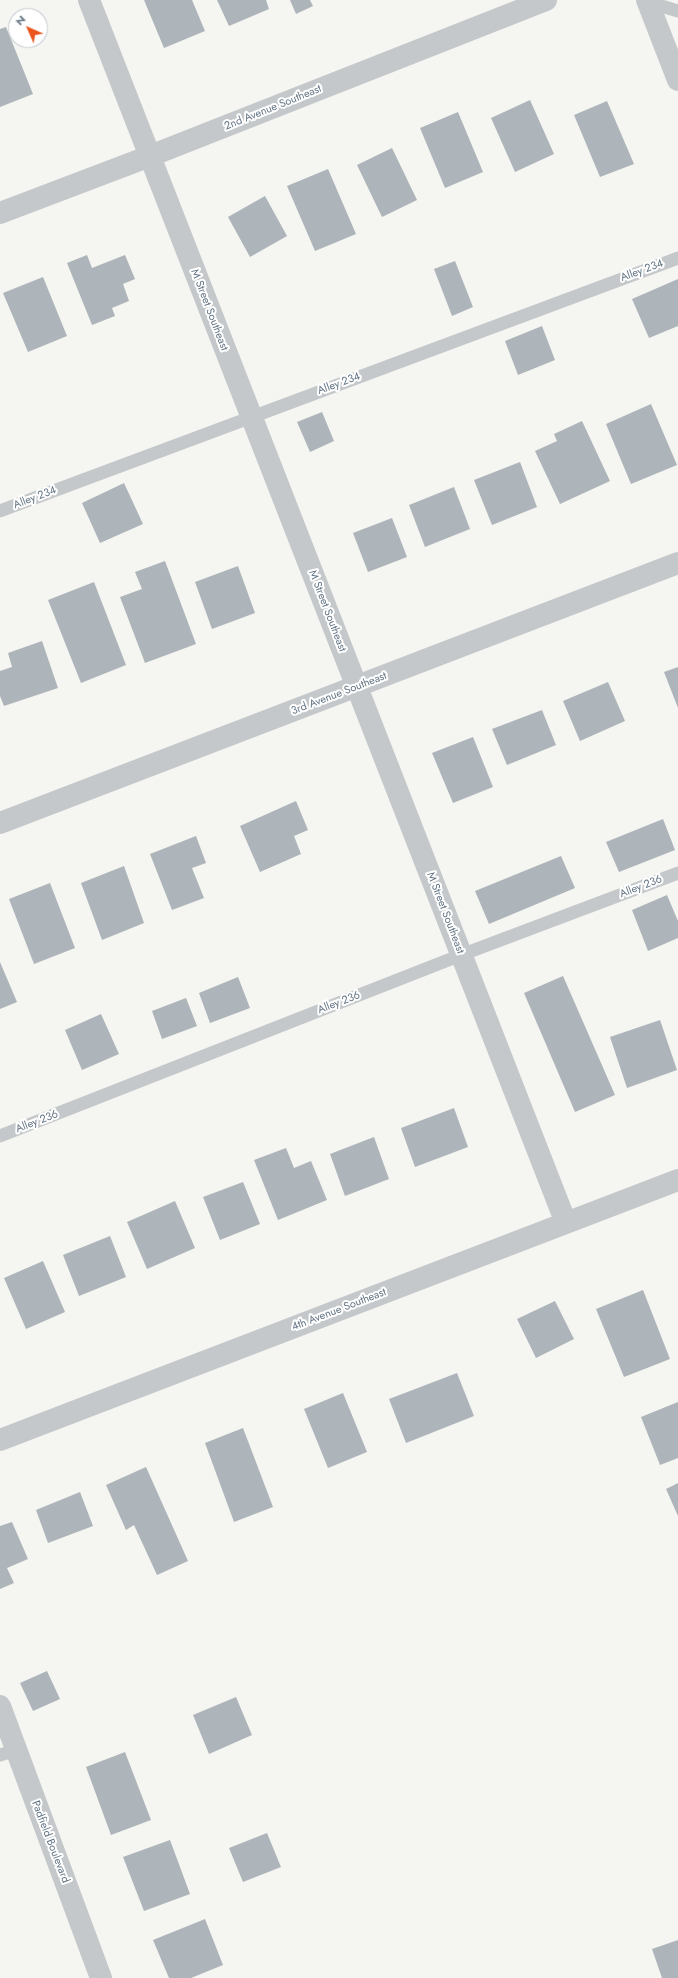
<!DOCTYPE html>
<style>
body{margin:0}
#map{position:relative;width:678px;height:1978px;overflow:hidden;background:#f5f5f1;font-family:Jost,sans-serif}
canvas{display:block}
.north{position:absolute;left:8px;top:8px;width:40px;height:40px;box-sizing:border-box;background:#fff;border:1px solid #c1c7ce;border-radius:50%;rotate:315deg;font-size:11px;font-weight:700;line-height:16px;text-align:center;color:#637484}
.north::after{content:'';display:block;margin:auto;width:14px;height:18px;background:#eb551b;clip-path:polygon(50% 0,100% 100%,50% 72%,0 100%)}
</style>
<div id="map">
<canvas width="678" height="1978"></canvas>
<div class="north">N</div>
</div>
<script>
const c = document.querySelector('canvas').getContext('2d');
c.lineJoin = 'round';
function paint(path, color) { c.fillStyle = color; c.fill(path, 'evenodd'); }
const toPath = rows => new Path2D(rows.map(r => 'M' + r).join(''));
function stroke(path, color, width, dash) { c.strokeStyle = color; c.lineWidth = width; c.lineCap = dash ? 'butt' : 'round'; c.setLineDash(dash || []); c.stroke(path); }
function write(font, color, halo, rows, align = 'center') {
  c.font = font + ' Jost,sans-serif'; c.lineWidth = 4; c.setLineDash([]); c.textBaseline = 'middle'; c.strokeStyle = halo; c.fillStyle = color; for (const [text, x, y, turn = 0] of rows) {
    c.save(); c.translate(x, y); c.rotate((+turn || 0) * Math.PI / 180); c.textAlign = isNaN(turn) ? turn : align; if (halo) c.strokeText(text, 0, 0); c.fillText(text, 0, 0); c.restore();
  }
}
paint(toPath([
 [144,0,192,0,205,31,164,48],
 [217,0,266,0,269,9,229,26],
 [290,0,310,0,313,6,296,14],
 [6,27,33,94,0,107,0,29],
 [530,100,554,154,515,172,491,118],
 [607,101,634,164,600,177,574,115],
 [458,112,483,172,445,188,420,128],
 [392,148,417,200,382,217,357,165],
 [328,169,356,234,315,251,287,186],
 [265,196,287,236,250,257,228,217],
 [87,255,92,268,125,255,135,279,123,284,129,301,112,308,115,316,92,325,67,263],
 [455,261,473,307,452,316,434,269],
 [43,277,67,336,28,352,3,293],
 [678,279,678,326,649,338,632,299],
 [542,326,555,360,518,375,505,341],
 [651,404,677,465,631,484,606,424],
 [322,412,334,441,310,452,297,422],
 [582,421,610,481,560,504,535,451,557,441,554,434],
 [520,462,537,507,492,525,474,480],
 [124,483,143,524,100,543,82,503],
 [454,487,470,529,425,547,409,505],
 [392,518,407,557,368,572,353,533],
 [165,561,196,644,145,663,120,597,142,589,135,572],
 [238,566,255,613,212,629,195,582],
 [94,582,126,665,81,683,48,600],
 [42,641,58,688,4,706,0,696,0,671,12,667,8,653],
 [678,667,678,708,664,672],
 [608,682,625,721,580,741,563,701],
 [542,710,556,745,507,765,492,729],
 [473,737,493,787,453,803,432,753],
 [296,801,308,830,294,836,301,854,260,872,240,826],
 [663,819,675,850,619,872,606,842],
 [196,836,206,863,192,868,204,898,172,910,150,854],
 [561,856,575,888,489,924,475,891],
 [124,866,144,923,102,940,81,883],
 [50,883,75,948,34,964,9,899],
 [667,895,678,921,678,938,648,951,632,910],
 [0,962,17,1002,0,1009],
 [563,976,615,1095,575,1112,524,993],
 [238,977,250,1008,210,1023,199,993],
 [186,998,197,1026,162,1039,152,1011],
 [101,1014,119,1054,82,1070,65,1030],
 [660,1020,677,1070,627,1088,610,1037],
 [454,1108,468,1147,415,1167,401,1128],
 [374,1137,389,1179,345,1196,330,1154],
 [286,1148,294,1168,311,1161,327,1200,278,1220,254,1160],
 [243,1182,260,1224,220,1240,203,1197],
 [175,1201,195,1248,147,1269,127,1222],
 [110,1236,126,1277,79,1296,63,1255],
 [43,1261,65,1312,26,1329,4,1278],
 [643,1290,670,1359,624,1377,596,1309],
 [555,1301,574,1339,536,1358,517,1319],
 [457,1373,474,1416,406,1443,389,1399],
 [343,1393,367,1452,328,1468,304,1409],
 [678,1402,678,1458,660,1465,641,1417],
 [243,1428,273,1507,234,1522,205,1443],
 [146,1467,188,1561,157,1575,134,1525,126,1530,106,1485],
 [678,1483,678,1516,666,1489],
 [80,1492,93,1526,48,1543,36,1510],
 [12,1522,28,1559,7,1568,14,1583,0,1589,0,1526],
 [47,1671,60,1699,33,1711,20,1683],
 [236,1697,252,1735,209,1754,193,1715],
 [125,1752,151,1820,111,1835,86,1767],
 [267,1833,281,1867,243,1882,229,1848],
 [170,1840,190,1894,144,1911,123,1857],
 [205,1919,223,1965,191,1978,169,1978,153,1940],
 [678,1940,678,1978,662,1978,652,1949]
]), '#adb4ba');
stroke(toPath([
 [648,2,678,11],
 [0,511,678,258],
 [0,1136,461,955,678,873],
 [0,1755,16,1750]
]), '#c5c8cb', 13);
stroke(toPath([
 [89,0,566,1223],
 [647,0,678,80],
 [0,213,150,156,546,0],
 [0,823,678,563],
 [0,1440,678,1180],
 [0,1706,101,1978]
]), '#c5c8cb', 22);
write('11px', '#637484', '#fff', [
 ["2nd Avenue Southeast",273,108,-22],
 ["Alley 234",642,271,-20],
 ["M Street Southeast",209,310,69],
 ["Alley 234",339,384,-20],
 ["Alley 234",35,498,-21],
 ["M Street Southeast",327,611,69],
 ["3rd Avenue Southeast",339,694,-21],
 ["Alley 236",641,887,-21],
 ["M Street Southeast",445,913,69],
 ["Alley 236",339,1003,-21],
 ["Alley 236",37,1122,-21],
 ["4th Avenue Southeast",339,1310,-21],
 ["Padfield Boulevard",50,1842,69]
]);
</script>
